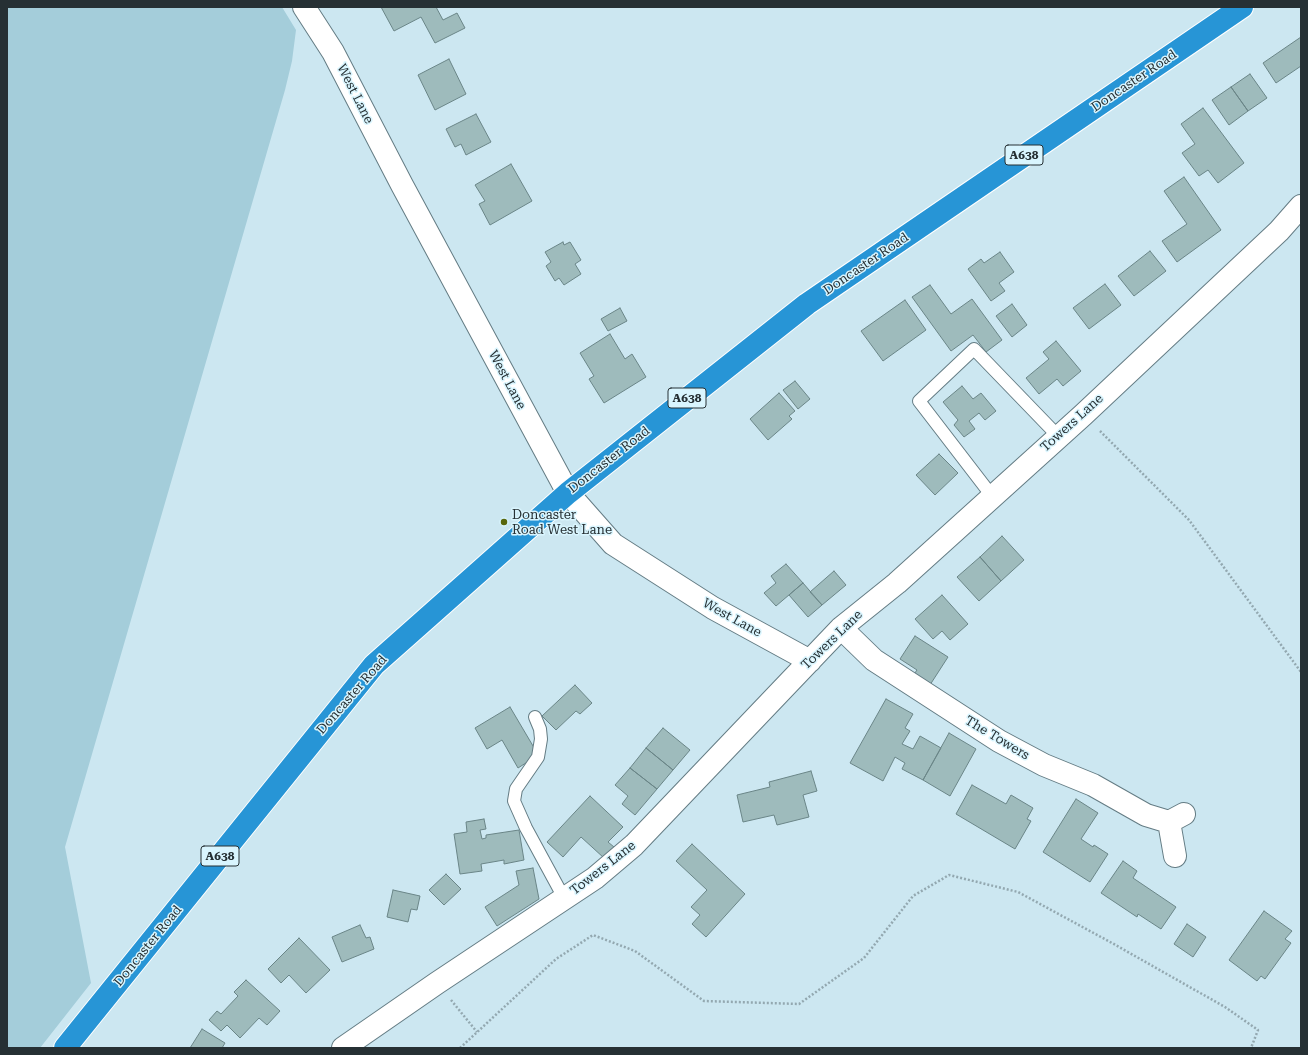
<!DOCTYPE html>
<style>
body{margin:0}
#map{position:relative;width:1308px;height:1055px;overflow:hidden;background:#cce7f1;font-family:"Roboto Serif",serif}
canvas{display:block}
.frame{position:absolute;inset:0;border:8px solid #263034;pointer-events:none}
</style>
<div id="map">
<canvas width="1308" height="1055"></canvas>
<div class="frame"></div>
</div>
<script>
const c = document.querySelector('canvas').getContext('2d');
c.lineJoin = 'round';
function paint(path, color) { c.fillStyle = color; c.fill(path, 'evenodd'); }
const toPath = rows => new Path2D(rows.map(r => 'M' + r).join(''));
function stroke(path, color, width, dash) { c.strokeStyle = color; c.lineWidth = width; c.lineCap = dash ? 'butt' : 'round'; c.setLineDash(dash || []); c.stroke(path); }
function write(font, color, halo, rows, align = 'center') {
  c.font = font + ' "Roboto Serif",serif'; c.lineWidth = 3; c.setLineDash([]); c.textBaseline = 'middle'; c.strokeStyle = halo; c.fillStyle = color; for (const [text, x, y, turn = 0] of rows) {
    c.save(); c.translate(x, y); c.rotate((+turn || 0) * Math.PI / 180); c.textAlign = isNaN(turn) ? turn : align; if (halo) c.strokeText(text, 0, 0); c.fillText(text, 0, 0); c.restore();
  }
}
paint(toPath([
 [7,7,282,7,296,30,292,61,285,90,65,847,91,983,40,1048,7,1048]
]), '#a4cdda');
const building = toPath([
 [381,7,436,7,443,20,457,13,465,28,435,43,421,17,394,31,381,7],
 [1301,37,1301,66,1276,83,1263,63,1301,37],
 [449,59,466,94,435,110,418,75,449,59],
 [1250,74,1267,98,1248,111,1231,87,1250,74],
 [1231,87,1248,111,1229,125,1212,100,1231,87],
 [1203,108,1244,163,1218,183,1208,170,1199,176,1182,153,1195,144,1181,124,1203,108],
 [476,114,491,142,466,155,461,144,455,147,446,129,476,114],
 [511,164,532,201,490,225,479,204,485,201,475,185,511,164],
 [1184,177,1221,230,1177,262,1162,241,1187,224,1164,191,1184,177],
 [563,242,564,245,570,242,581,260,575,264,581,274,564,285,559,278,555,281,546,266,551,262,545,252,563,242],
 [1150,251,1166,271,1134,296,1118,276,1150,251],
 [1000,252,1014,272,999,283,1005,291,991,301,968,269,981,259,984,263,1000,252],
 [1105,284,1121,305,1089,329,1073,308,1105,284],
 [930,285,951,314,972,299,1002,340,986,352,973,335,951,351,912,297,930,285],
 [905,300,926,330,883,361,861,331,905,300],
 [1012,304,1027,325,1012,337,996,316,1012,304],
 [620,308,627,321,608,331,601,319,620,308],
 [610,334,625,359,632,354,646,377,604,403,589,379,594,376,580,353,610,334],
 [1056,341,1081,371,1063,386,1057,379,1039,394,1026,378,1049,359,1043,352,1056,341],
 [795,381,810,399,798,409,783,390,795,381],
 [962,386,973,399,981,393,996,411,985,420,979,413,969,421,975,429,964,437,954,425,958,420,943,402,962,386],
 [779,393,795,411,789,416,792,419,768,440,750,419,779,393],
 [939,454,958,473,935,495,916,475,939,454],
 [1002,536,1024,560,1001,581,980,557,1002,536],
 [980,557,1001,581,979,601,957,577,980,557],
 [786,564,803,583,776,606,764,593,776,583,771,576,786,564],
 [834,571,846,585,822,605,810,592,834,571],
 [803,583,822,605,808,617,789,595,803,583],
 [942,595,968,624,950,640,942,631,933,639,915,619,942,595],
 [915,636,948,657,928,688,912,677,917,670,900,659,915,636],
 [575,685,592,703,580,714,576,711,556,730,542,716,575,685],
 [886,699,913,714,905,728,910,731,902,744,913,749,920,736,941,748,923,780,902,769,905,763,895,757,883,781,850,763,886,699],
 [510,707,536,751,532,759,518,768,502,740,487,749,475,728,510,707],
 [663,728,690,750,673,770,646,748,663,728],
 [949,733,976,749,950,796,923,780,949,733],
 [646,748,673,770,657,789,630,768,646,748],
 [630,768,657,789,635,815,622,804,628,796,615,785,630,768],
 [811,771,817,791,803,795,809,817,777,825,774,815,743,822,737,795,770,787,769,782,811,771],
 [972,785,1006,804,1011,795,1033,808,1027,819,1031,821,1015,849,956,814,972,785],
 [590,796,623,827,608,842,614,847,604,858,581,837,563,857,547,842,590,796],
 [1076,799,1098,813,1081,839,1093,847,1094,845,1108,854,1090,882,1043,852,1076,799],
 [484,819,486,829,480,830,482,839,486,838,486,835,519,830,524,860,504,864,504,860,481,864,482,871,460,874,454,834,467,832,466,822,484,819],
 [692,844,745,894,706,937,692,924,700,915,691,907,707,890,676,861,692,844],
 [1123,861,1137,871,1133,878,1176,907,1161,929,1138,914,1137,917,1101,893,1123,861],
 [533,868,539,899,497,926,485,907,519,885,516,871,533,868],
 [446,874,461,889,444,905,429,890,446,874],
 [393,890,420,896,417,910,411,909,408,922,387,917,393,890],
 [1264,911,1292,931,1285,939,1291,943,1265,979,1261,976,1257,981,1229,960,1264,911],
 [1187,924,1206,937,1193,957,1174,944,1187,924],
 [360,925,366,938,370,937,374,949,342,962,332,937,360,925],
 [299,938,330,970,306,993,289,975,281,983,268,969,299,938],
 [246,980,280,1011,267,1025,259,1018,240,1038,227,1025,221,1031,209,1020,217,1011,221,1014,238,996,234,992,246,980],
 [202,1029,225,1043,222,1048,190,1048,202,1029]
]);
paint(building, '#9ebbbc');
stroke(building, '#6a8587', 1);
const lane = toPath([
 [992,496,919,401,974,349,1058,436],
 [535,717,540,729,541,739,538,757,516,789,514,801,526,828,564,898]
]);
const street = toPath([
 [568,493,613,544,713,608,810,661],
 [841,628,874,660,999,741,1044,765,1093,785,1146,815,1169,822],
 [1175,856,1169,822,1184,814],
 [343,1048,437,983,595,878,634,845,841,628,897,583,1083,415,1279,231,1301,206]
]);
const secondary = toPath([
 [304,7,333,52,402,185,568,493]
]);
const highway = toPath([
 [65,1048,374,665,568,493,807,304,1242,7]
]);
stroke(lane, '#647c84', 14);
stroke(street, '#647c84', 24);
stroke(secondary, '#647c84', 24);
stroke(highway, '#fff', 24);
stroke(toPath([
 [1100,431,1189,520,1301,672],
 [451,1000,477,1032],
 [460,1048,556,959,593,935,635,951,704,1001,799,1004,864,958,913,896,949,875,1018,892,1112,943,1225,1007,1258,1030,1251,1048]
]), '#93a8b0', 2.5, [2, 2]);
stroke(lane, '#fff', 12);
stroke(street, '#fff', 22);
stroke(secondary, '#fff', 22);
stroke(highway, '#2795d6', 22);
for (const [x, y, r, color] of [
 [504,522,4,"#58660c"]
]) { const dot = new Path2D(); dot.arc(x, y, r, 0, 2 * Math.PI); c.fillStyle = color; c.fill(dot); stroke(dot, '#d9f5fe', 1.5); }
for (const [x, y, w] of [
 [1024,155,38],
 [687,398,38],
 [220,856,38]
]) { const box = new Path2D(); box.roundRect(x - w / 2, y - 10, w, 20, 3); c.fillStyle = '#d9f5fe'; c.fill(box); stroke(box, '#263034', 1); }
write('bold 12px', '#263034', null, [
 ["A638",1024,155],
 ["A638",687,398],
 ["A638",220,856]
]);
write('13px', '#263034', '#d9f5fe', [
 ["Doncaster Road",1134,81,-34],
 ["West Lane",355,94,63],
 ["Doncaster Road",866,264,-34],
 ["West Lane",507,380,62],
 ["Towers Lane",1072,423,-42],
 ["Doncaster Road",609,460,-38],
 ["West Lane",732,618,29],
 ["Towers Lane",832,640,-44],
 ["Doncaster Road",352,695,-49],
 ["The Towers",997,738,31],
 ["Towers Lane",603,868,-38],
 ["Doncaster Road",148,946,-51]
]);
write('13px', '#263034', '#d9f5fe', [
 ["Doncaster",512,515],
 ["Road West Lane",512,530]
], 'left');
</script>
